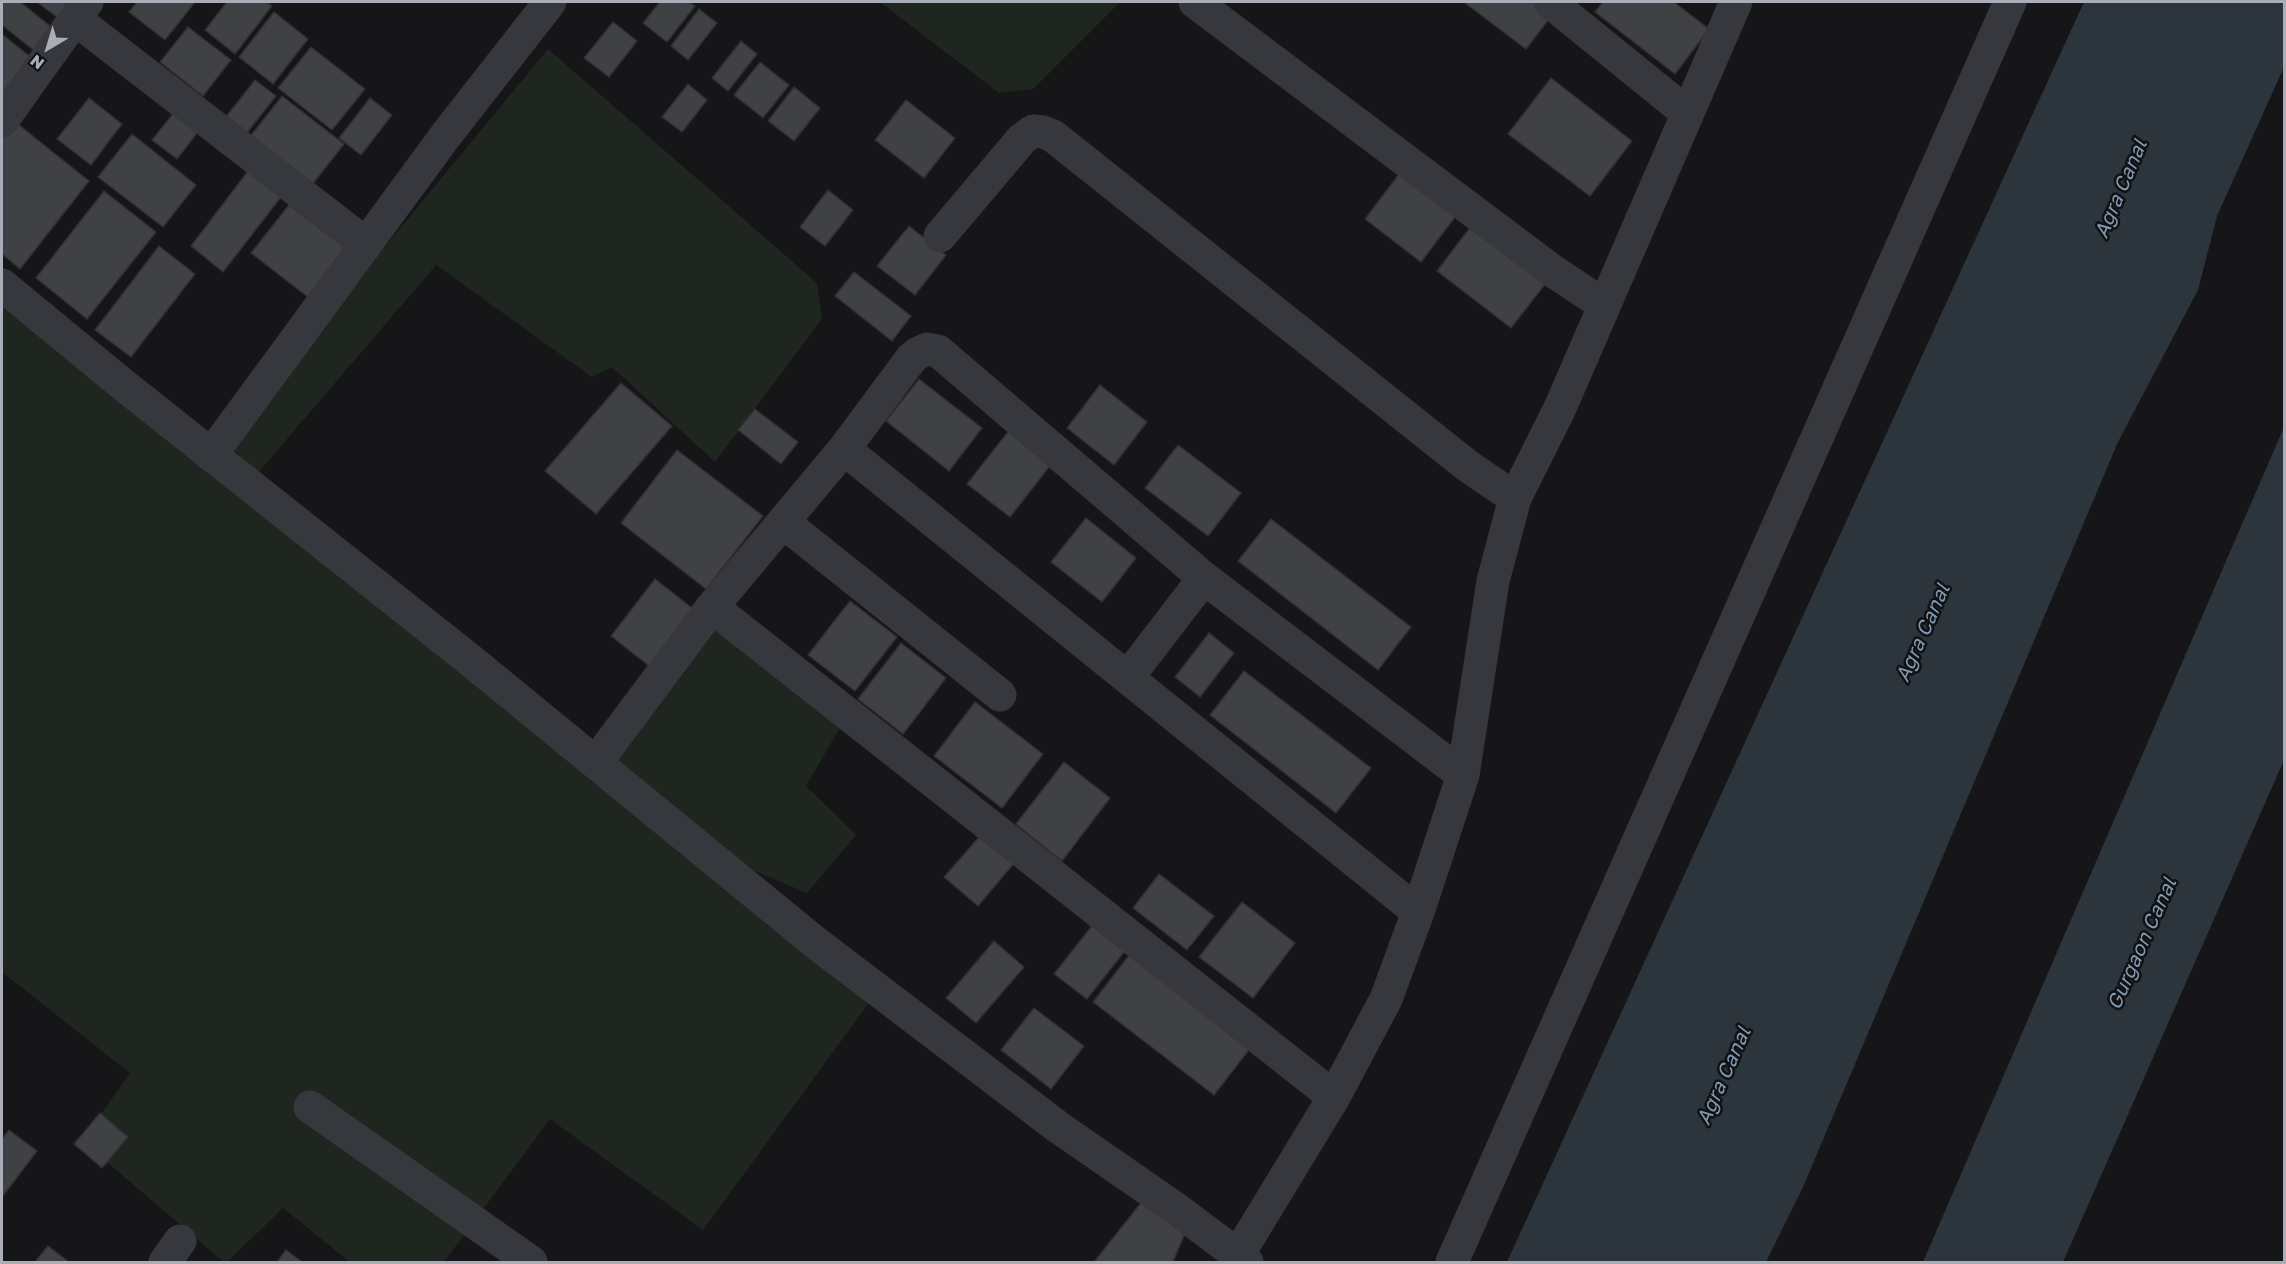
<!DOCTYPE html>
<style>
body{margin:0}
#map{position:relative;width:2286px;height:1264px;overflow:hidden;background:#161618;font-family:"Golos Text",sans-serif}
canvas{display:block}
.frame{position:absolute;inset:0;border:3px solid #a8adb8;pointer-events:none}
.north{position:absolute;left:18px;top:18px;width:60px;height:60px;-webkit-text-stroke:4px #111113;paint-order:stroke;rotate:218deg;font-size:16px;font-weight:700;line-height:24px;text-align:center;color:#a8adb8}
.north::after{content:'';display:block;margin:auto;width:21px;height:27px;background:#a8adb8;clip-path:polygon(50% 0,100% 100%,50% 72%,0 100%)}
</style>
<div id="map">
<canvas width="2286" height="1264"></canvas>
<div class="frame"></div>
<div class="north">N</div>
</div>
<script>
const c = document.querySelector('canvas').getContext('2d');
c.lineJoin = 'round';
function paint(path, color) { c.fillStyle = color; c.fill(path, 'evenodd'); }
const toPath = rows => new Path2D(rows.map(r => 'M' + r).join(''));
function stroke(path, color, width, dash) { c.strokeStyle = color; c.lineWidth = width; c.lineCap = dash ? 'butt' : 'round'; c.setLineDash(dash || []); c.stroke(path); }
function write(font, color, halo, rows, align = 'center') {
  c.font = font + ' "Golos Text",sans-serif'; c.lineWidth = 5; c.setLineDash([]); c.textBaseline = 'middle'; c.strokeStyle = halo; c.fillStyle = color; for (const [text, x, y, turn = 0] of rows) {
    c.save(); c.translate(x, y); c.rotate((+turn || 0) * Math.PI / 180); c.textAlign = isNaN(turn) ? turn : align; if (halo) c.strokeText(text, 0, 0); c.fillText(text, 0, 0); c.restore();
  }
}
paint(toPath([
 [880,2,1120,2,1033,89,999,93],
 [548,49,817,283,822,319,715,462,612,367,592,377,436,265,256,475,226,439],
 [2,301,871,1000,703,1230,550,1119,444,1262,350,1262,283,1208,227,1262,224,1262,82,1141,130,1073,2,972],
 [719,611,842,724,806,786,856,835,807,893,719,856,610,752]
]), '#1e261f');
paint(toPath([
 [2084,2,2284,2,2284,67,2217,216,2198,290,2118,442,1803,1187,1766,1262,1507,1262],
 [2284,427,2284,760,2063,1262,1923,1262]
]), '#2c353c');
const building = toPath([
 [2,2,20,2,54,29,36,52,2,25,2,2],
 [37,2,75,2,61,20,37,2],
 [137,2,195,2,165,40,129,12,137,2],
 [227,2,267,2,272,6,235,54,205,30,227,2],
 [660,2,689,2,695,6,667,42,643,23,660,2],
 [1467,2,1537,2,1553,14,1526,49,1465,3,1467,2],
 [1603,2,1674,2,1709,29,1675,74,1595,12,1603,2],
 [699,9,717,23,688,60,671,46,699,9],
 [274,12,308,39,273,84,239,57,274,12],
 [613,22,637,41,609,77,584,58,613,22],
 [188,27,231,60,203,96,160,62,188,27],
 [2,34,33,59,2,100,2,34],
 [741,41,757,54,728,91,712,78,741,41],
 [311,47,365,89,332,130,278,88,311,47],
 [760,62,789,85,763,118,734,95,760,62],
 [1551,78,1632,141,1590,196,1508,134,1551,78],
 [255,80,276,96,246,134,225,118,255,80],
 [688,84,707,100,682,132,662,117,688,84],
 [794,87,820,108,794,141,768,121,794,87],
 [282,96,344,144,311,186,249,138,282,96],
 [89,98,122,124,91,165,57,139,89,98],
 [370,98,392,115,361,155,339,138,370,98],
 [906,100,955,138,924,178,875,140,906,100],
 [180,105,204,124,177,159,152,140,180,105],
 [14,121,89,181,20,269,2,254,2,137,14,121],
 [132,134,196,185,163,227,98,177,132,134],
 [255,162,288,188,223,272,191,246,255,162],
 [1406,165,1462,208,1421,262,1365,219,1406,165],
 [828,190,853,210,825,246,800,227,828,190],
 [104,191,156,232,87,319,36,278,104,191],
 [289,205,351,252,313,301,251,253,289,205],
 [1475,221,1549,279,1511,328,1437,271,1475,221],
 [909,226,946,255,915,295,877,266,909,226],
 [159,246,195,274,131,357,95,330,159,246],
 [854,272,911,316,892,341,835,296,854,272],
 [919,379,982,428,949,471,886,421,919,379],
 [621,383,672,426,596,514,545,471,621,383],
 [1100,385,1147,422,1114,465,1067,428,1100,385],
 [755,409,798,442,781,464,738,430,755,409],
 [1011,428,1053,462,1010,517,967,484,1011,428],
 [1178,445,1241,493,1208,536,1145,488,1178,445],
 [677,450,763,516,706,589,621,523,677,450],
 [1086,518,1136,558,1102,602,1051,562,1086,518],
 [1271,519,1411,627,1378,670,1238,561,1271,519],
 [655,579,697,612,653,669,611,636,655,579],
 [850,601,897,637,855,691,808,655,850,601],
 [1209,633,1234,653,1200,697,1175,677,1209,633],
 [901,643,946,678,903,734,858,699,901,643],
 [1244,671,1371,768,1336,813,1210,715,1244,671],
 [975,702,1043,754,1002,808,934,756,975,702],
 [1064,762,1110,798,1062,861,1016,824,1064,762],
 [988,827,1021,855,978,906,944,877,988,827],
 [1159,874,1214,916,1187,950,1133,908,1159,874],
 [1242,902,1295,943,1253,998,1199,957,1242,902],
 [1095,922,1128,947,1087,999,1054,974,1095,922],
 [994,941,1024,967,976,1023,946,998,994,941],
 [1134,949,1255,1042,1214,1095,1093,1002,1134,949],
 [1034,1008,1084,1046,1051,1089,1001,1050,1034,1008],
 [100,1113,128,1137,102,1168,74,1144,100,1113],
 [9,1130,37,1151,2,1197,2,1139,9,1130],
 [1144,1199,1188,1226,1173,1262,1094,1262,1144,1199],
 [48,1246,69,1262,35,1262,48,1246],
 [286,1250,302,1262,277,1262,286,1250]
]);
paint(building, '#404145');
stroke(building, '#303034', 1.5);
stroke(toPath([
 [1195,2,1550,269,1604,305],
 [1550,2,1687,113],
 [75,19,365,243],
 [2,121,87,2],
 [940,236,1022,139,1033,131,1043,132,1053,136,1469,467,1515,498],
 [2,285,121,383,470,660,816,943,1058,1127,1175,1208,1247,1262],
 [844,449,1418,912],
 [211,455,446,135,550,2],
 [783,522,844,449,911,359,918,353,927,349,938,351,1204,578,1463,775],
 [712,607,1334,1097],
 [1128,677,1204,578],
 [596,762,712,607,783,522,1000,695],
 [310,1107,531,1262],
 [1238,1255,1334,1097,1386,999,1418,912,1463,775,1493,581,1515,498,1560,408,1736,2],
 [165,1262,180,1241],
 [1452,1262,2010,2]
]), '#37383d', 33);
write('italic 20px', '#7f9bb3', '#111113', [
 ["Agra Canal",2121,189,-67],
 ["Agra Canal",1923,633,-66],
 ["Gurgaon Canal",2142,944,-66],
 ["Agra Canal",1724,1076,-66]
]);
</script>
